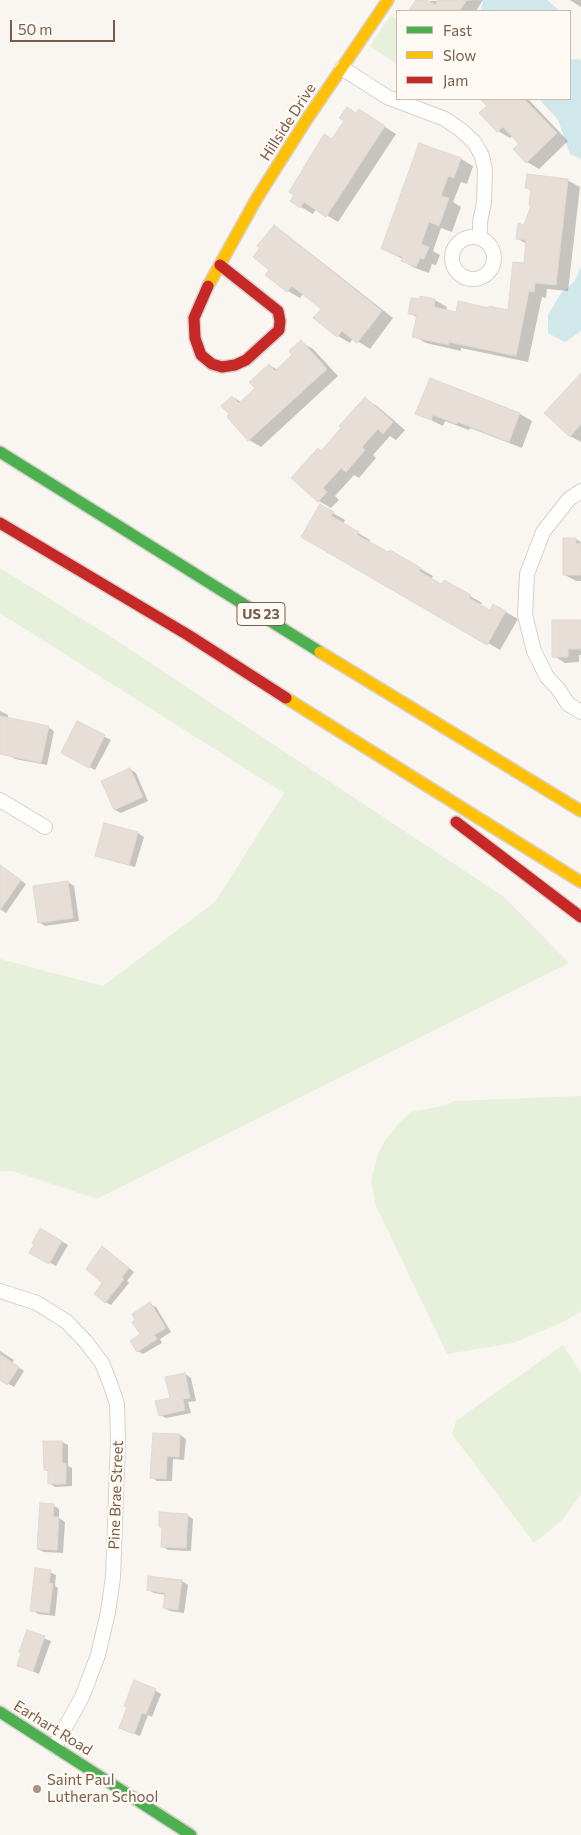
<!DOCTYPE html>
<style>
body{margin:0}
#map{position:relative;width:581px;height:1835px;overflow:hidden;background:#f9f5f0;font-family:Commissioner,sans-serif}
canvas{display:block}
.legend{position:absolute;left:396px;top:10px;width:175px;height:90px;box-sizing:border-box;background:#fffaf3;border:1px solid #cabbb1;margin:0;padding:6px 9px;list-style:none;font-size:15px;color:#7a5c4d}
.legend li{display:flex;align-items:center;gap:10px;height:25px}
.legend b{width:25px;border:1px solid #cabbb1}
.scale{position:absolute;left:10px;top:20px;width:105px;height:22px;box-sizing:border-box;border:2px solid #7a5c4d;border-top:0;padding-left:6px;font-size:15px;line-height:18px;white-space:nowrap;color:#7a5c4d;-webkit-text-stroke:4px #fffaf3;paint-order:stroke}
</style>
<div id="map">
<canvas width="581" height="1835"></canvas>
<ul class="legend">
<li><b style="height:6px;background:#4caf50"></b>Fast</li>
<li><b style="height:6px;background:#ffc107"></b>Slow</li>
<li><b style="height:6px;background:#c62828"></b>Jam</li>
</ul>
<div class="scale">50 m</div>
</div>
<script>
const c = document.querySelector('canvas').getContext('2d');
c.lineJoin = 'round';
function paint(path, color) { c.fillStyle = color; c.fill(path, 'evenodd'); }
const toPath = rows => new Path2D(rows.map(r => 'M' + r).join(''));
function stroke(path, color, width, dash) { c.strokeStyle = color; c.lineWidth = width; c.lineCap = dash ? 'butt' : 'round'; c.setLineDash(dash || []); c.stroke(path); }
function write(font, color, halo, rows, align = 'center') {
  c.font = font + ' Commissioner,sans-serif'; c.lineWidth = 4.5; c.setLineDash([]); c.textBaseline = 'middle'; c.strokeStyle = halo; c.fillStyle = color; for (const [text, x, y, turn = 0] of rows) {
    c.save(); c.translate(x, y); c.rotate((+turn || 0) * Math.PI / 180); c.textAlign = isNaN(turn) ? turn : align; if (halo) c.strokeText(text, 0, 0); c.fillText(text, 0, 0); c.restore();
  }
}
paint(toPath([
 [391,15,397,19,397,64,370,46],
 [0,568,119,642,504,897,569,963,97,1199,12,1171,0,1171,0,959,103,986,215,902,284,793,0,613],
 [581,1096,581,1311,563,1322,513,1343,447,1354,376,1206,371,1181,378,1154,384,1142,399,1123,411,1112,447,1105,454,1101],
 [563,1345,581,1373,581,1494,562,1520,534,1543,452,1434,456,1421]
]), '#e7f0db');
paint(toPath([
 [483,0,547,0,560,11,481,11],
 [579,59,581,61,581,159,570,154,558,120,539,99,570,99,570,60],
 [581,267,581,331,565,342,548,333,548,315,561,293,574,282]
]), '#d0e8ea');
paint(toPath([
 [417,0,428,1,483,0,476,11,415,11],
 [570,0,581,0,581,7],
 [482,99,528,99,568,141,539,169,527,162,521,144,513,136,510,138,498,131,481,113,488,106],
 [357,114,371,118,396,134,338,222,316,209,313,214,301,207,333,141],
 [420,145,461,159,473,166,467,184,461,182,453,202,461,207,452,232,441,228,433,251,440,255,436,265,432,264,429,273,415,268,403,261,403,259,382,249],
 [567,180,580,187,568,291,547,289,546,298,542,297,528,362,461,348,461,351,426,343,414,336,418,318,410,313,435,300,447,307,446,311,457,313,490,309,509,311,525,265,527,244,518,239,525,226,532,205,532,191,527,188],
 [274,227,286,234,393,318,370,349,353,338,350,343,338,336,322,309,303,294,300,298,288,291,271,269,262,248],
 [301,342,313,349,338,376,261,447,249,440,231,414,233,397,241,402,257,388,269,365,278,370,294,356],
 [581,374,581,442,570,436],
 [430,379,520,414,532,421,522,448,470,428,469,430,445,421,443,426,417,413],
 [365,399,377,406,405,430,396,440,390,436,373,455,376,458,359,478,354,475,335,496,339,500,331,508,319,501,293,478,322,452],
 [321,506,345,520,343,524,370,540,369,543,389,554,390,551,433,576,431,579,442,586,444,581,482,603,480,606,490,611,494,605,518,619,500,650,303,536],
 [576,539,581,542,581,581,576,581,565,575],
 [581,621,581,655,579,655,579,662,565,663,554,656],
 [0,711,8,715,8,719,48,727,54,731,47,765,15,759,0,750],
 [78,723,111,740,95,770,68,756],
 [130,769,136,773,148,801,121,813,115,810],
 [105,824,138,833,144,837,135,867,103,858,97,855],
 [0,866,26,884,6,913,0,909],
 [68,882,74,886,79,921,45,926,39,922],
 [40,1229,68,1245,56,1266,31,1252],
 [102,1247,134,1272,127,1281,129,1283,111,1305,105,1302],
 [150,1304,156,1307,171,1332,160,1339,162,1343,143,1354,137,1351],
 [0,1351,14,1360,12,1363,24,1371,14,1387,0,1379],
 [185,1374,191,1378,196,1401,188,1402,191,1413,166,1418,160,1415,171,1399],
 [180,1435,186,1439,184,1460,173,1459,172,1481,157,1481,151,1477],
 [62,1442,68,1445,68,1466,72,1468,72,1486,55,1487,49,1483,49,1472,45,1470],
 [53,1505,59,1509,59,1518,65,1522,63,1553,44,1552,38,1549],
 [187,1515,193,1519,191,1551,168,1550,162,1546,163,1528,160,1526],
 [50,1572,56,1575,55,1586,58,1588,55,1616,38,1614,32,1610],
 [182,1581,188,1585,184,1613,170,1611,164,1608,166,1595,154,1593,148,1590],
 [28,1632,51,1641,39,1674,18,1665],
 [155,1690,161,1694,152,1717,148,1715,140,1736,120,1728]
]), '#0003');
const building = toPath([
 [416,0,427,0,435,5,438,0,467,0,459,11,408,11,416,0],
 [480,99,524,99,557,133,526,163,513,149,519,144,503,127,497,132,479,113,487,106,480,99],
 [347,107,356,113,359,109,385,126,326,217,304,202,300,208,290,201,294,195,289,192,324,134,332,139,344,121,339,118,347,107],
 [419,143,461,158,454,178,448,176,441,196,449,198,439,226,429,222,421,244,429,247,424,259,420,258,416,267,401,261,403,257,381,249,419,143],
 [527,174,568,179,556,285,535,283,534,292,529,291,516,356,449,342,449,345,412,337,417,315,408,314,411,298,420,299,420,296,435,299,434,307,456,312,458,301,489,308,489,306,508,310,513,262,524,263,526,240,516,239,518,223,524,225,531,206,529,205,531,189,525,188,527,174],
 [274,225,382,311,357,343,342,331,337,337,313,318,321,309,292,286,287,292,265,275,269,270,253,257,260,248,257,246,274,225],
 [301,340,327,369,248,441,227,417,229,414,221,406,232,396,239,403,255,388,249,382,269,364,275,371,292,355,289,351,301,340],
 [581,373,581,424,570,437,544,413,581,373],
 [430,378,520,413,509,442,458,422,457,424,433,415,431,420,415,414,430,378],
 [365,397,393,422,383,434,378,429,362,447,365,450,346,472,341,468,323,488,327,492,318,502,291,478,318,448,321,451,341,428,339,426,365,397],
 [320,504,334,512,331,516,359,532,357,535,388,552,390,550,421,568,419,571,441,584,444,580,471,595,469,598,490,610,493,604,506,611,487,645,301,537,320,504],
 [563,538,576,538,576,544,581,543,581,575,563,575,563,538],
 [552,620,581,620,581,649,568,649,568,657,552,657,552,620],
 [0,716,49,726,41,763,0,754,0,716],
 [77,721,105,735,89,768,61,753,77,721],
 [130,768,143,797,114,810,101,781,130,768],
 [104,823,138,832,129,865,95,856,104,823],
 [0,865,21,880,0,910,0,865],
 [68,881,73,918,38,923,33,886,68,881],
 [40,1228,62,1241,49,1264,29,1253,34,1244,32,1243,40,1228],
 [102,1246,129,1268,122,1277,124,1279,105,1303,94,1294,102,1283,86,1269,102,1246],
 [150,1302,166,1328,154,1335,157,1339,137,1352,130,1341,140,1334,132,1322,135,1320,132,1314,150,1302],
 [0,1354,19,1367,7,1385,0,1380,0,1354],
 [185,1373,190,1398,183,1399,185,1410,159,1416,155,1401,170,1398,165,1377,185,1373],
 [153,1433,180,1434,179,1457,167,1456,166,1479,150,1478,153,1433],
 [43,1441,62,1441,62,1463,66,1464,66,1484,48,1484,48,1470,44,1470,43,1441],
 [40,1503,54,1504,53,1517,59,1517,57,1550,37,1549,40,1503],
 [159,1512,188,1514,186,1548,161,1547,162,1527,159,1527,159,1512],
 [35,1568,51,1570,49,1583,53,1584,49,1613,30,1611,35,1568],
 [148,1576,182,1580,178,1610,163,1608,165,1593,147,1590,148,1576],
 [27,1630,45,1636,33,1671,17,1666,21,1653,19,1652,27,1630],
 [134,1680,156,1689,146,1714,142,1713,134,1734,119,1728,127,1707,124,1706,134,1680]
]);
paint(building, '#e6ded7');
stroke(building, '#e2d8d2', 1);
const street = toPath([
 [342,68,387,97,445,119,461,130,474,142,482,156,485,170,484,202,480,222,480,238],
 '452 258a21 21 0 1 1 42 0a21 21 0 1 1-42 0Z',
 [581,491,569,499,543,532,527,574,525,615,534,651,547,677,559,690,568,704,581,712],
 [0,800,45,827],
 [0,1291,37,1303,67,1322,86,1342,102,1363,110,1383,117,1404,118,1441,113,1577,108,1612,98,1655,82,1697,55,1746]
]);
const fast = toPath([
 [0,452,320,652],
 [0,1712,191,1835]
]);
const slow = toPath([
 [208,286,257,198,307,119,388,0],
 [320,652,581,811],
 [286,698,581,882]
]);
const jam = toPath([
 [208,286,194,318,195,338,201,355,212,364,222,367,235,365,246,360,279,330,280,321,278,311,220,265],
 [0,523,188,635,286,698],
 [456,822,581,917]
]);
stroke(street, '#d7d1cb', 16);
stroke(fast, '#d9d2cb', 14);
stroke(slow, '#d9d2cb', 14);
stroke(jam, '#d9d2cb', 14);
stroke(street, '#fefefd', 14);
stroke(fast, '#4caf50', 11);
stroke(slow, '#ffc107', 11);
stroke(jam, '#c62828', 11);
for (const [x, y, r, color] of [
 [37,1789,5,"#a69286"]
]) { const dot = new Path2D(); dot.arc(x, y, r, 0, 2 * Math.PI); c.fillStyle = color; c.fill(dot); stroke(dot, '#fffaf3', 2); }
for (const [x, y, w] of [
 [261,614,48]
]) { const box = new Path2D(); box.roundRect(x - w / 2, y - 11.5, w, 23, 4); c.fillStyle = '#fffaf3'; c.fill(box); stroke(box, '#7a5c4d', 1); }
write('bold 14px', '#7a5c4d', null, [
 ["US 23",261,614]
]);
write('15px', '#7a5c4d', '#fffaf3', [
 ["Hillside Drive",288,122,-57],
 ["Pine Brae Street",116,1495,-88],
 ["Earhart Road",53,1728,32]
]);
write('15px', '#7a5c4d', '#fffaf3', [
 ["Saint Paul",47,1780],
 ["Lutheran School",47,1797]
], 'left');
</script>
